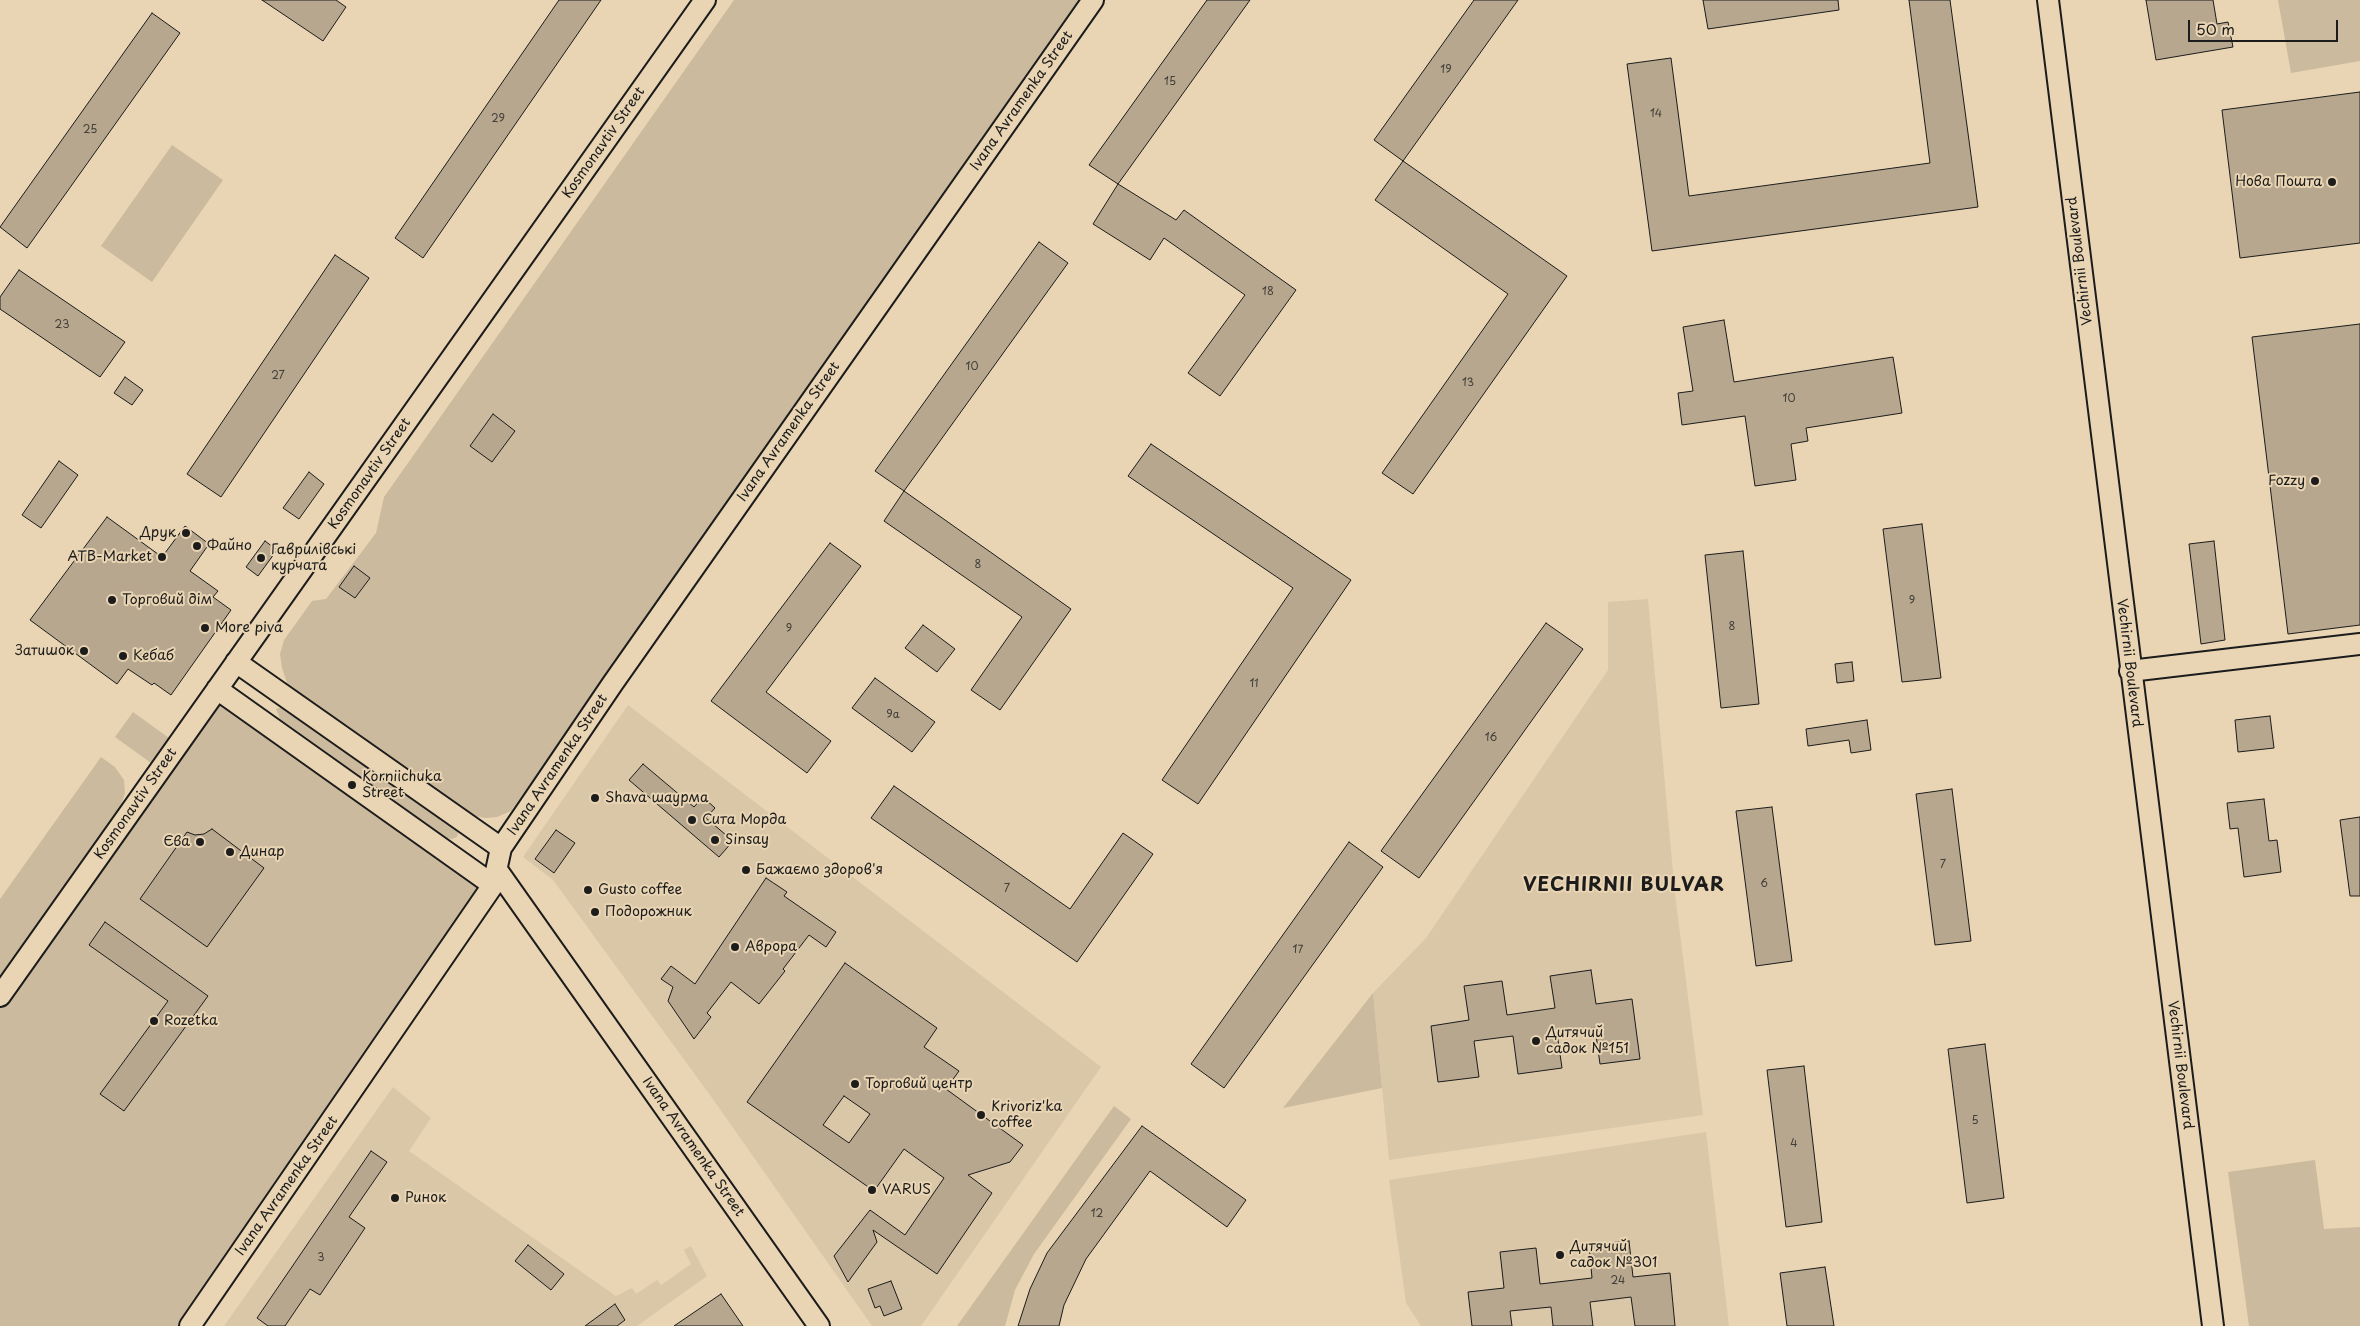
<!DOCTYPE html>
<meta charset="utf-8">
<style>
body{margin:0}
#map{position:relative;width:2360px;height:1326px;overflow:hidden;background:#e9d5b3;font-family:"Playpen Sans",sans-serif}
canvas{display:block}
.scale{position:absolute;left:2188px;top:20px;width:150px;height:22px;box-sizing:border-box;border:2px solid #1c1c1c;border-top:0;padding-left:6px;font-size:15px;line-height:18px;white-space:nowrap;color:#1c1c1c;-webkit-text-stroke:4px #e9d5b3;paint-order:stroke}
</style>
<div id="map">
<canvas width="2360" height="1326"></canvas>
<div class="scale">50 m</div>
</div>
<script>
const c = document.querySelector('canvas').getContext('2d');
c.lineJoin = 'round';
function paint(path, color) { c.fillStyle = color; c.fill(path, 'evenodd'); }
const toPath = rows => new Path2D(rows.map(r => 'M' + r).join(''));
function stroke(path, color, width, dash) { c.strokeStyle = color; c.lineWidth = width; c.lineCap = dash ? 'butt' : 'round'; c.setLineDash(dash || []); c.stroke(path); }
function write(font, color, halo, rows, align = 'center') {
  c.font = font + ' "Playpen Sans",sans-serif'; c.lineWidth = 4; c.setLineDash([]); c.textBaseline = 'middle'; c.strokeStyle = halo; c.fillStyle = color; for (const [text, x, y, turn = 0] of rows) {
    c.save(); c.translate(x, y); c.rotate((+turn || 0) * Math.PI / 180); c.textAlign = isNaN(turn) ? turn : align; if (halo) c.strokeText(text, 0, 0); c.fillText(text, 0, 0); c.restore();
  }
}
paint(toPath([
 [1648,599,1675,894,1703,1115,1389,1160,1373,993,1426,938,1608,670,1608,602],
 [628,705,1101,1067,921,1326,872,1326,715,1102,553,880,523,857],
 [393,1087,431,1118,409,1151,616,1296,632,1288,636,1294,657,1280,661,1285,691,1264,684,1250,691,1246,707,1276,637,1326,224,1326],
 [1706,1132,1729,1326,1421,1326,1406,1303,1389,1180]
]), '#dac7a8');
paint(toPath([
 [734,0,1086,0,511,811,497,817,486,818,474,816,301,697,287,683,282,668,280,654,284,640,312,601,326,599,376,533,384,497],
 [2278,0,2360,0,2360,61,2291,73],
 [172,145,223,180,152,282,101,246],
 [217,689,493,885,190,1326,0,1326,0,996],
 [282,707,287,707,455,827,458,831,457,837,452,839,447,838,280,719,276,709],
 [133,712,169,738,151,763,115,737],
 [101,757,115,767,124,780,125,793,119,810,0,977,0,899],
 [1373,993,1382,1088,1283,1108],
 [1114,1106,1131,1119,1034,1254,1015,1290,1005,1326,957,1326],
 [2315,1160,2324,1229,2360,1227,2360,1326,2249,1326,2228,1172]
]), '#cbba9d');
const building = toPath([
 [262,0,336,0,346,7,323,41,262,0],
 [559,0,601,0,423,258,395,238,559,0],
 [1207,0,1250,0,1118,184,1089,165,1207,0],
 [1474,0,1518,0,1403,161,1374,140,1474,0],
 [1703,0,1838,0,1839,10,1708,29,1703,0],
 [1909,0,1950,0,1978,207,1652,251,1627,64,1671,58,1689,196,1930,163,1909,0],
 [2146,0,2213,0,2217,24,2228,22,2233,47,2156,60,2146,0],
 [152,13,180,33,27,248,0,227,152,13],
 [2360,92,2360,243,2240,258,2222,110,2360,92],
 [1403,161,1567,276,1413,494,1382,473,1508,294,1375,200,1403,161],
 [1118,184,1176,220,1184,210,1296,290,1220,396,1188,373,1245,295,1164,238,1150,260,1093,224,1118,184],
 [1039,242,1068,263,904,491,875,471,1039,242],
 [335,255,369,278,221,497,187,474,335,255],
 [19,270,125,342,100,377,0,309,0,297,19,270],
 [1724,320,1734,382,1893,357,1902,413,1806,428,1808,441,1791,444,1796,480,1755,486,1745,416,1682,425,1678,393,1693,391,1683,327,1724,320],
 [2360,324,2360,625,2288,634,2252,337,2360,324],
 [125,377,143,390,132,405,114,393,125,377],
 [493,414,515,431,492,462,470,446,493,414],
 [1151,444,1351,580,1198,804,1162,780,1293,588,1128,476,1151,444],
 [59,461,78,475,41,528,22,515,59,461],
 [309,472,324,484,299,519,283,508,309,472],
 [904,491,1071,609,1000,710,971,690,1022,617,884,521,904,491],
 [107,517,162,557,185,526,209,544,190,571,218,591,213,597,231,610,171,695,154,683,152,685,128,669,117,684,30,620,107,517],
 [1922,524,1941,678,1902,682,1883,529,1922,524],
 [265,541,277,550,258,576,246,567,265,541],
 [2214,541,2225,640,2201,644,2189,544,2214,541],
 [830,543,861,566,766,692,831,741,807,773,711,701,830,543],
 [1743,551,1759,704,1721,708,1705,555,1743,551],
 [354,566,370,578,355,598,339,587,354,566],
 [1546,623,1583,649,1419,878,1381,851,1546,623],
 [923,625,955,649,937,672,905,648,923,625],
 [1852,662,1854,681,1837,683,1835,664,1852,662],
 [875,678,935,722,912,752,852,708,875,678],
 [2270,716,2274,748,2238,752,2235,720,2270,716],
 [1867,720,1871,750,1851,753,1849,740,1808,746,1806,729,1867,720],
 [643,764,694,807,703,797,715,808,706,818,733,841,719,857,629,780,643,764],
 [894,786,1070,909,1123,833,1153,854,1077,962,871,818,894,786],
 [1952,789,1971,941,1935,945,1916,794,1952,789],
 [2264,799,2269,841,2277,840,2281,872,2244,877,2238,828,2230,829,2227,803,2264,799],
 [1772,807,1792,961,1756,966,1736,811,1772,807],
 [2360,817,2360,896,2350,896,2340,820,2360,817],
 [212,829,264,868,207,947,140,899,187,832,195,835,204,834,212,829],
 [556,830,575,843,554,873,535,859,556,830],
 [1349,842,1383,867,1224,1088,1191,1064,1349,842],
 [766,878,787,892,784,896,836,932,826,947,809,935,783,969,785,971,759,1004,731,982,707,1013,711,1017,694,1039,668,1001,673,987,661,979,671,966,695,984,766,878],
 [105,922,208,996,124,1111,100,1094,168,1001,89,945,105,922],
 [845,963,937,1028,924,1047,959,1071,946,1089,1023,1145,1010,1162,968,1175,992,1193,937,1274,873,1230,877,1242,848,1282,834,1256,870,1210,905,1235,944,1178,904,1149,874,1191,747,1102,845,963],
 [844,1096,870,1114,849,1143,823,1125,844,1096],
 [1591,970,1596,1004,1632,999,1640,1059,1600,1064,1595,1028,1557,1033,1562,1068,1518,1074,1513,1036,1474,1041,1479,1077,1438,1082,1431,1026,1469,1020,1464,986,1502,981,1507,1015,1555,1008,1550,976,1591,970],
 [1985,1044,2004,1198,1967,1203,1948,1049,1985,1044],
 [1804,1066,1822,1222,1786,1227,1767,1070,1804,1066],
 [1142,1126,1246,1200,1227,1227,1150,1171,1086,1259,1064,1305,1059,1326,1018,1326,1030,1289,1047,1253,1142,1126],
 [371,1151,387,1162,349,1217,365,1228,320,1295,310,1289,285,1326,268,1326,257,1318,371,1151],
 [1629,1241,1633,1277,1670,1273,1675,1326,1635,1326,1631,1297,1590,1302,1593,1326,1553,1326,1551,1307,1510,1311,1512,1326,1472,1326,1468,1292,1504,1288,1500,1252,1536,1248,1540,1284,1592,1278,1589,1245,1629,1241],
 [528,1245,564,1274,551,1290,515,1261,528,1245],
 [1825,1267,1834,1326,1787,1326,1780,1273,1825,1267],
 [891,1281,902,1309,884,1316,880,1306,875,1308,868,1289,891,1281],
 [721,1294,743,1326,674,1326,721,1294],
 [615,1304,625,1320,617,1326,585,1326,615,1304]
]);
paint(building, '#b6a78e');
stroke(building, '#1c1c1c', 1);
const minor = toPath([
 [2048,0,2213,1326],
 [236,662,501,848],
 [2130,671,2360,644],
 [217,689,493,885],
 [497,870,819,1326],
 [0,996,705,0],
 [190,1326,493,885,501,848,613,683,1093,0]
]);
stroke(minor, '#1c1c1c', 24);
stroke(minor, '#e9d5b3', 20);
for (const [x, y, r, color] of [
 [2332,182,5,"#1c1c1c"],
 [2315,481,5,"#1c1c1c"],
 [186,533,5,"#1c1c1c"],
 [197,546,5,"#1c1c1c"],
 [162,557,5,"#1c1c1c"],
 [261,558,5,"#1c1c1c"],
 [112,600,5,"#1c1c1c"],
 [205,628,5,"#1c1c1c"],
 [84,651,5,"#1c1c1c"],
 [123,656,5,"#1c1c1c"],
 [352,785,5,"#1c1c1c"],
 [595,798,5,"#1c1c1c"],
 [692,820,5,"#1c1c1c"],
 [715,840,5,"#1c1c1c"],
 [200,842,5,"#1c1c1c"],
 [230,852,5,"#1c1c1c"],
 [746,870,5,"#1c1c1c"],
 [588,890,5,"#1c1c1c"],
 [595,912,5,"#1c1c1c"],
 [735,947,5,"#1c1c1c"],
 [154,1021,5,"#1c1c1c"],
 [1536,1041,5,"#1c1c1c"],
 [855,1084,5,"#1c1c1c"],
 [981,1115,5,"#1c1c1c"],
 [872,1190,5,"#1c1c1c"],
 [395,1198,5,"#1c1c1c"],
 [1560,1255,5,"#1c1c1c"]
]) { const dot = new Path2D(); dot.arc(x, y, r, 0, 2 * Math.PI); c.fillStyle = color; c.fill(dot); stroke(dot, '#e9d5b3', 2); }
write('11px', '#423f38', null, [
 ["19",1446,70],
 ["15",1170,82],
 ["14",1656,114],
 ["29",498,119],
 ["25",90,130],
 ["18",1268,292],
 ["23",62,325],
 ["10",972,367],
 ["27",278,376],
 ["13",1468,383],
 ["10",1789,399],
 ["8",978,565],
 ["9",1912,601],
 ["8",1732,627],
 ["9",789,629],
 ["11",1254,684],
 ["9а",893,715],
 ["16",1491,738],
 ["7",1943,865],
 ["6",1764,884],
 ["7",1007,889],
 ["17",1298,950],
 ["5",1975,1121],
 ["4",1794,1144],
 ["12",1097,1214],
 ["3",321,1258],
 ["24",1618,1281]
]);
write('14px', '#1c1c1c', '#e9d5b3', [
 ["Ivana Avramenka Street",1022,101,-55],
 ["Kosmonavtiv Street",604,143,-55],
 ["Vechirnii Boulevard",2080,261,-97],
 ["Ivana Avramenka Street",789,432,-55],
 ["Kosmonavtiv Street",370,474,-55],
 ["Vechirnii Boulevard",2129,663,83],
 ["Ivana Avramenka Street",558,765,-56],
 ["Kosmonavtiv Street",136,804,-55],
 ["Vechirnii Boulevard",2180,1065,83],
 ["Ivana Avramenka Street",693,1147,55],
 ["Ivana Avramenka Street",287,1186,-55]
]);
write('14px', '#1c1c1c', '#e9d5b3', [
 ["Нова Пошта",2322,182,"right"],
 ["Fozzy",2305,481,"right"],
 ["Друк",176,533,"right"],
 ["Файно",207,546],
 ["Гаврилівські",271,550],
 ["курчата",271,566],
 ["ATB-Market",152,557,"right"],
 ["Торговий дім",122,600],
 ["More piva",215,628],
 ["Затишок",74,651,"right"],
 ["Кебаб",133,656],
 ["Korniichuka",362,777],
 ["Street",362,793],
 ["Shava шаурма",605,798],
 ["Сита Морда",702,820],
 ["Sinsay",725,840],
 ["Єва",190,842,"right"],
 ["Динар",240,852],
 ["Бажаємо здоров'я",756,870],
 ["Gusto coffee",598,890],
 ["Подорожник",605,912],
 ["Аврора",745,947],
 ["Rozetka",164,1021],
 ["Дитячий",1546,1033],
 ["садок №151",1546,1049],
 ["Торговий центр",865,1084],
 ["Krivoriz'ka",991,1107],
 ["coffee",991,1123],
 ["VARUS",882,1190],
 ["Ринок",405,1198],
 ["Дитячий",1570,1247],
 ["садок №301",1570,1263]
], 'left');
c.letterSpacing = '1px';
write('bold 19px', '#1c1c1c', '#e9d5b3', [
 ["VECHIRNII BULVAR",1624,886]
]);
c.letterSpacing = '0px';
</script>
